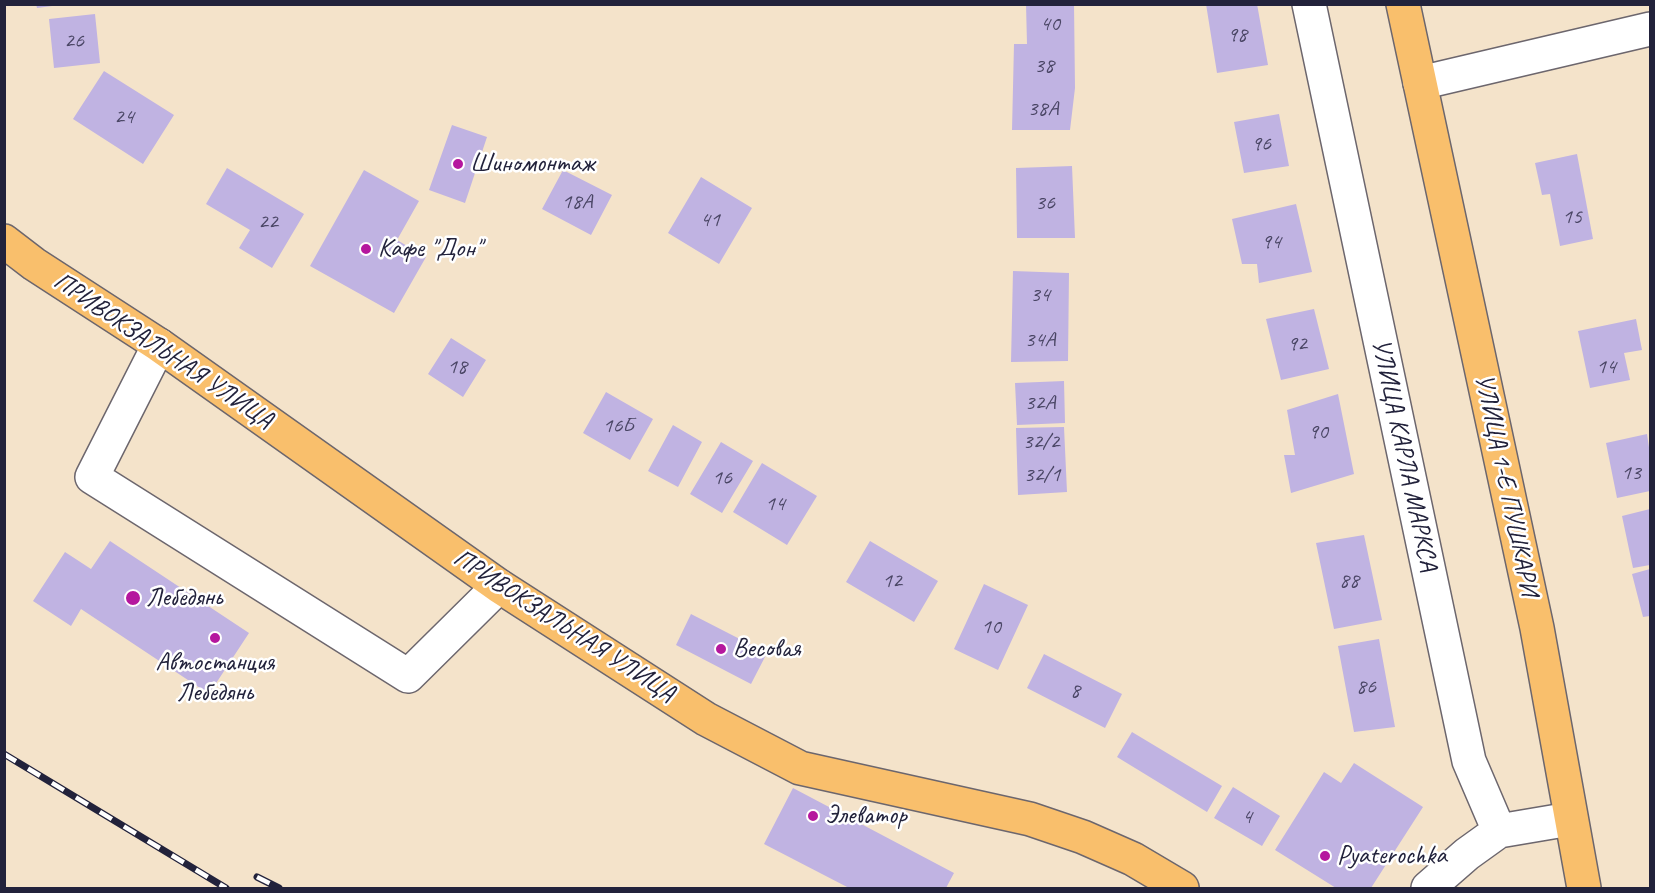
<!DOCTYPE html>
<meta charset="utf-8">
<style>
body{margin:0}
#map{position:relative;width:1655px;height:893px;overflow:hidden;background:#f4e3ca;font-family:Caveat,sans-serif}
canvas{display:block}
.frame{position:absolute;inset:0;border:6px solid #22223b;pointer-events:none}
</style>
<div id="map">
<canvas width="1655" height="893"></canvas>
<div class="frame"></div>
</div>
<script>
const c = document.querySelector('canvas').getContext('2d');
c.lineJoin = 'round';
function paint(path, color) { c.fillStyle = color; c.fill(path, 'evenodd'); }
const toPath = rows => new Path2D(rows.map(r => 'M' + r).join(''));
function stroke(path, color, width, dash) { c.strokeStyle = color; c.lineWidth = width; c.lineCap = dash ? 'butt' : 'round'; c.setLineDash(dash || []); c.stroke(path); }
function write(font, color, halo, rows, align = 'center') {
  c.font = font + ' Caveat,sans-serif'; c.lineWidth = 5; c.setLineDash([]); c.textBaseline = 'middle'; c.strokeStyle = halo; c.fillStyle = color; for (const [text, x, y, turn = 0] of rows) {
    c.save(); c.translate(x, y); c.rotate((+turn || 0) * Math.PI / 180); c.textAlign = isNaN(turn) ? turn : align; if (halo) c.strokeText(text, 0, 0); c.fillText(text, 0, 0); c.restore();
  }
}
paint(toPath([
 [36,4,52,4,52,6,37,8],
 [1026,4,1074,4,1075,88,1070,130,1012,130,1014,44,1027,44],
 [1206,4,1257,4,1268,65,1217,73],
 [95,14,100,63,54,68,49,19],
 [104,71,174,115,143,164,73,119],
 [1279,114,1289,166,1244,173,1234,122],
 [452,125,487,137,465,203,429,190],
 [1577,154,1593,239,1560,246,1550,194,1542,195,1535,163],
 [1072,166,1075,238,1017,238,1016,168],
 [227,168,304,214,272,268,239,248,250,230,206,204],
 [364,170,419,201,397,240,426,257,394,313,310,266],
 [563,170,612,195,591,235,542,209],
 [701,177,752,208,719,264,668,233],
 [1296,204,1312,272,1259,283,1257,264,1242,264,1232,219],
 [1013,271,1069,273,1068,361,1011,362],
 [1314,309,1329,369,1281,380,1266,319],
 [1636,319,1642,350,1624,353,1630,380,1590,388,1578,331],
 [451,338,486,360,463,397,428,374],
 [1064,381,1065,423,1017,425,1015,383],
 [606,392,653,419,630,460,583,433],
 [1338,394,1354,474,1291,493,1284,455,1295,455,1287,410],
 [673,425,702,442,678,487,648,471],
 [1064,427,1067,492,1018,495,1016,428],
 [1647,434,1650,454,1650,491,1617,498,1606,443],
 [721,442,753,461,722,513,690,494],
 [762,463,817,496,787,545,733,512],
 [1650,509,1650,565,1633,568,1622,516],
 [1364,535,1382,620,1334,629,1316,543],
 [110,541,249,633,209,694,81,609,71,626,33,601,65,552,91,569],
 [870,541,938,581,914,622,846,582],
 [1650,569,1650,616,1643,617,1632,574],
 [984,584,1028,605,998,670,954,649],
 [691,614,767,653,751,684,676,645],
 [1379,639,1395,727,1354,732,1338,646],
 [1044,654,1122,694,1105,728,1027,688],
 [1132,732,1222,786,1207,812,1117,757],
 [1354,763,1423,807,1371,888,1336,888,1275,850,1324,772,1341,783],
 [1233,787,1280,816,1262,846,1214,818],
 [793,788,954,873,946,888,849,888,764,844]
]), '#c0b3e2');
const minor = toPath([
 [1309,4,1469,761,1499,831,1570,819],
 [1420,83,1650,29],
 [159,345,92,477,408,676,499,586],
 [1428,888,1467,854,1499,831]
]);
const major = toPath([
 [1403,4,1537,628,1584,888],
 [4,241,34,264,159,345,499,586,706,719,800,768,1030,819,1083,837,1133,859,1182,888]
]);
stroke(minor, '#6c666d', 36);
stroke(major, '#6c666d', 36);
stroke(minor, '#fff', 33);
stroke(major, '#f9bf6c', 33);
const rail = toPath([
 [4,754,226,888],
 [257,877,279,888]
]);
stroke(rail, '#22223b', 7);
stroke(rail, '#fff', 4.5, [14]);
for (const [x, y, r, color] of [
 [458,164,6,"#b5179e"],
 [366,249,6,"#b5179e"],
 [133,598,8,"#b5179e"],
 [215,638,6,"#b5179e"],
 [721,649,6,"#b5179e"],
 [813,816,6,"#b5179e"],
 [1325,856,6,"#b5179e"]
]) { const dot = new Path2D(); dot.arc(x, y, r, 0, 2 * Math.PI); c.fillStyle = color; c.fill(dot); stroke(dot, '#fff', 2); }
write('22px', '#4a4665', null, [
 ["40",1050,24],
 ["98",1237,35],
 ["26",74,41],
 ["38",1044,66],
 ["38А",1043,109],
 ["24",124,117],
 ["96",1261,144],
 ["18А",577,202],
 ["36",1045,203],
 ["15",1572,217],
 ["41",710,220],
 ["22",268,222],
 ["94",1271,242],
 ["34",1040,295],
 ["34А",1040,340],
 ["92",1297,344],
 ["18",457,367],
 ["14",1606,367],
 ["32А",1040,403],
 ["16Б",618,426],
 ["90",1318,432],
 ["32/2",1041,442],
 ["13",1631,473],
 ["32/1",1042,475],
 ["16",722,478],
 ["14",775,504],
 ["12",892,581],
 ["88",1349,581],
 ["10",991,627],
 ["86",1366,687],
 ["8",1075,691],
 ["4",1247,817]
]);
write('26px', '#22223b', '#fff', [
 ["Шиномонтаж",470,164],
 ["Кафе \"Дон\"",378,249],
 ["Лебедянь",146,598],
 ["Весовая",733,649],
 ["Автостанция",215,663,"center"],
 ["Лебедянь",215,693,"center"],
 ["Элеватор",825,816],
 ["Pyaterochka",1337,856]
], 'left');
write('26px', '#22223b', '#fff', [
 ["ПРИВОКЗАЛЬНАЯ УЛИЦА",163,351,34],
 ["УЛИЦА КАРЛА МАРКСА",1404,455,78],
 ["УЛИЦА 1-Е ПУШКАРИ",1506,485,78],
 ["ПРИВОКЗАЛЬНАЯ УЛИЦА",564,626,33]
]);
</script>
